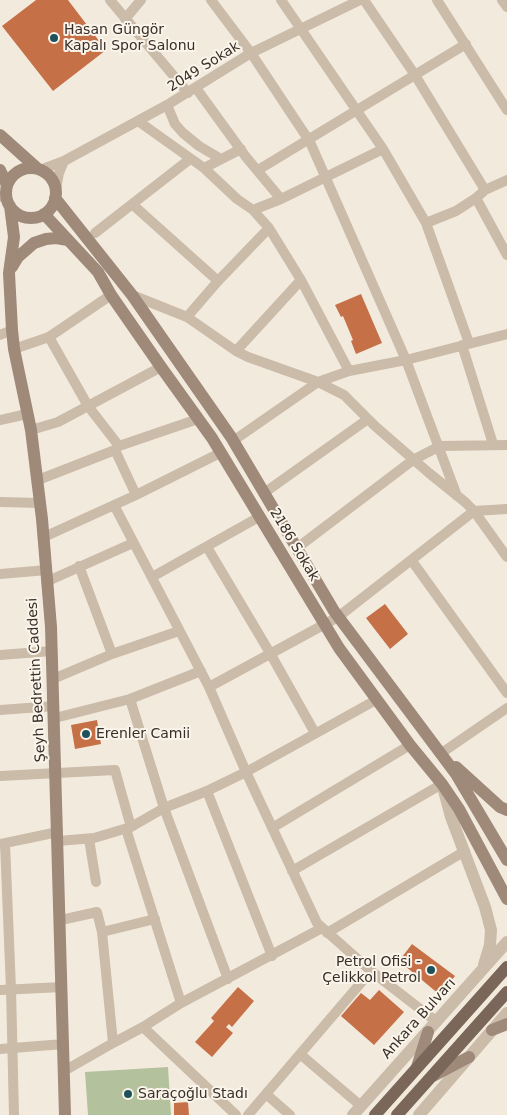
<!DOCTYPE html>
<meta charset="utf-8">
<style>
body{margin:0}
canvas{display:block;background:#f3eade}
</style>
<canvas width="507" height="1115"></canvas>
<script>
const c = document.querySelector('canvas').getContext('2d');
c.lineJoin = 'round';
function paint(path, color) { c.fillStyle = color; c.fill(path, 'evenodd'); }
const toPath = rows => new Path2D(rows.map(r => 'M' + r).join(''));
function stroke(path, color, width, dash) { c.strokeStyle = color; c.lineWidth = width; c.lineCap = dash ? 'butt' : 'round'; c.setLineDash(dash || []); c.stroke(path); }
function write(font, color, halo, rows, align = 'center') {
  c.font = font + ' "DejaVu Sans",sans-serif'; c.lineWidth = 4; c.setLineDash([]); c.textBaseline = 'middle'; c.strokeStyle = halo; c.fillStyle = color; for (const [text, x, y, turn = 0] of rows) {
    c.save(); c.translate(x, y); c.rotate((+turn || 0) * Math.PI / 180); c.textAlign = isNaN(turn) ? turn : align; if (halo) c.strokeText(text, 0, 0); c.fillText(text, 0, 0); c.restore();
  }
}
paint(toPath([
 [168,1067,171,1115,88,1115,85,1072]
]), '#b3c29d');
paint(toPath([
 [36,0,68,0,106,50,53,91,2,26],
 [361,294,382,343,356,354,351,341,353,340,343,316,341,317,335,305],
 [385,604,408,634,390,649,366,618],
 [97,720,101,744,75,749,71,725],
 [412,944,455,976,440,995,399,961],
 [238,987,254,1001,232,1027,229,1024,226,1027,233,1033,212,1057,195,1042,214,1021,211,1018],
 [379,990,404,1012,374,1045,341,1016,361,993,370,1000],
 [188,1102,189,1115,174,1115,174,1103]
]), '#c67048');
stroke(toPath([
 [110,0,188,93],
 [211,0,251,53,310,142,406,360,457,496],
 [281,0,383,149,426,223,469,343],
 [364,0,415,75,485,190],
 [437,0,507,110],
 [502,0,507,7],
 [125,19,141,0],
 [196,88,246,157,281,199],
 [167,105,175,124,183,133,199,146,221,159],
 [138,121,204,168,237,199,253,210,269,228,301,280,349,371],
 [204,168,241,149],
 [40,170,64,161,167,105,251,53,360,0],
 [258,170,466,44],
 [56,190,59,173,64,161],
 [0,197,6,195],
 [476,198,507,255],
 [132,204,218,281],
 [253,210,281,199,383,149],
 [426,223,456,211,476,198,485,190,507,180],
 [95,233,190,159],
 [132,295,187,317,236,351,248,357,318,382,349,371,406,360,507,334],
 [187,317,218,281,269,228],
 [0,335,12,330],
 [49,337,88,406,119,446],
 [462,345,493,444],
 [14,349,49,337,111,295],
 [236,351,301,280],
 [0,420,27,414],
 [31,430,58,422,161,367],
 [233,441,318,382,344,395,375,426,429,473,465,502,474,511,507,557],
 [115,450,136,495],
 [38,480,115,450,119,446,198,419],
 [264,493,368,419],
 [0,502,40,503],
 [114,505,209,687,246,772,317,923,371,971,437,1022],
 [44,537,136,495,220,453],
 [207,547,270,653,315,733],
 [297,548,413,460,440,446,507,445],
 [412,561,507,693],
 [79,566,112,654],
 [0,574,47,570],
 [152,577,259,517],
 [48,581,133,543],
 [0,655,52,651],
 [53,679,112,654,179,631],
 [209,687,338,617,474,511,507,509],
 [130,699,164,808,228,979],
 [0,710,54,706],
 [55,718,130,699,201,671],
 [440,754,507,708],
 [0,776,115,770,131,827],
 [207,791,272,956],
 [272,828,410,745],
 [126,829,181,1003],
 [89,839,96,882],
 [58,841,94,838,131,827,164,808,207,791,246,772,376,700],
 [5,843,11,989,14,1115],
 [0,844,58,832],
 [292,871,442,784],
 [61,920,97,912,102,932,113,1043],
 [102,932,155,919],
 [327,933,465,851],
 [0,990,62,987],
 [143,1027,236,1115],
 [0,1049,64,1044],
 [300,1054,361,1106],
 [64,1071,113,1043,143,1027,181,1003,322,928],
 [266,1094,290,1115],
 [248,1115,371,971]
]), '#cbbba9', 10);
stroke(toPath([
 [443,787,451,817,485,907,491,930,490,945,484,965],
 [353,1115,507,942],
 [419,1115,507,1013]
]), '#cbbba9', 12);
stroke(toPath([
 [0,135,38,169],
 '6 193a25 25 0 1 1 50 0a25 25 0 1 1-50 0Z',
 [0,170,7,185],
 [55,198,132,295,231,437,334,611,456,774,507,860],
 [10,206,14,237,9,273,12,330,14,349,31,430,42,519,51,627,65,1115],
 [44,214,98,272,111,295,161,367,212,438,339,648,410,745,442,784,459,809,507,899],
 [12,267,18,257,34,243,46,239,56,238,68,240],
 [456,767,500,807,507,810],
 [492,1030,507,1024],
 [417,1067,428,1032],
 [433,1076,469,1057]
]), '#9f8a7a', 12);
stroke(toPath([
 [375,1115,507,967],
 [397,1115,507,992]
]), '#7a675a', 12);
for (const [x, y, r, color] of [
 [54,38,5,"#1e525a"],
 [86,734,5,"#1e525a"],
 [431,970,5,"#1e525a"],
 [128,1094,5,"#1e525a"]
]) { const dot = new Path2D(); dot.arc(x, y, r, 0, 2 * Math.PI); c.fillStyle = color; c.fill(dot); stroke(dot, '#faf4ea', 2); }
write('14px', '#382f29', '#faf4ea', [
 ["Hasan Güngör",64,30],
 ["Kapalı Spor Salonu",64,46],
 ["Erenler Camii",96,734],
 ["Petrol Ofisi -",421,962,"right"],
 ["Çelikkol Petrol",421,978,"right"],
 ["Saraçoğlu Stadı",138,1094]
], 'left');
write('14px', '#382f29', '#faf4ea', [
 ["2049 Sokak",204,67,-32],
 ["2186 Sokak",294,545,59],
 ["Şeyh Bedrettin Caddesi",37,680,-93],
 ["Ankara Bulvarı",419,1019,-48]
]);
</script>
